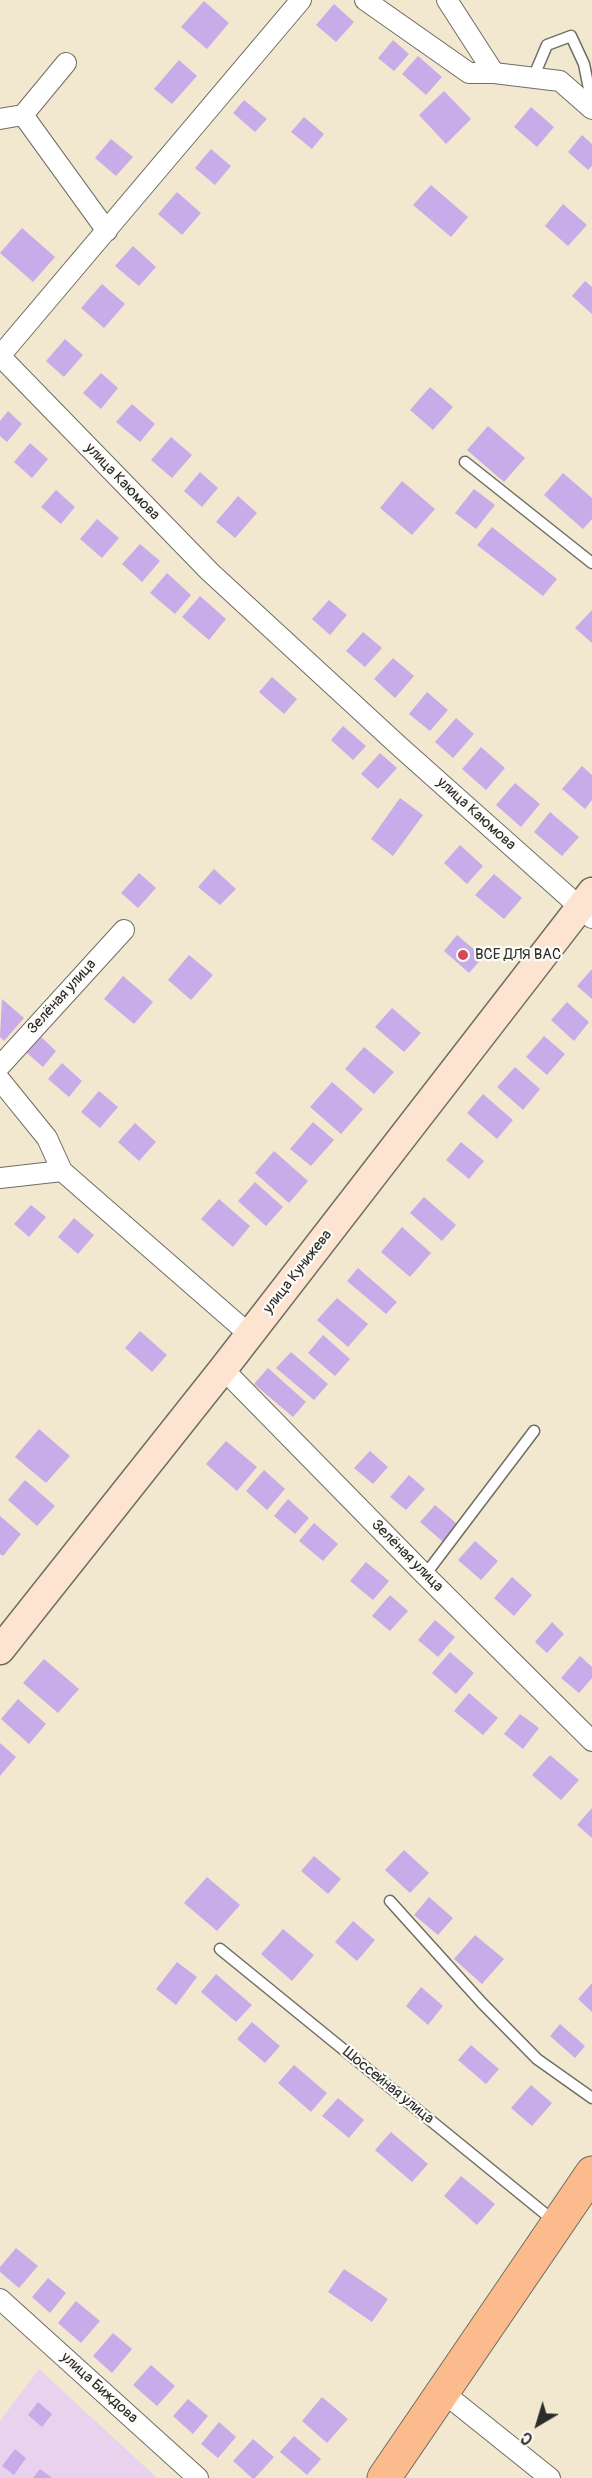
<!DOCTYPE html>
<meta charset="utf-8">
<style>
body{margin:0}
#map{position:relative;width:592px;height:2478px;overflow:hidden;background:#f1e8cf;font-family:Pangolin,sans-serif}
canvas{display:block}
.north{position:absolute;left:508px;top:2394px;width:60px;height:60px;-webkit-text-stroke:4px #fdfcf7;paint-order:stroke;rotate:218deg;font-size:16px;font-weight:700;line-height:24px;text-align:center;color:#2b2b2b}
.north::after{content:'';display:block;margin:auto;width:21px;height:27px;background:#2b2b2b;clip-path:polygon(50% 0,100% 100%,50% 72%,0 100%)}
</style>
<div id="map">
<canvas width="592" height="2478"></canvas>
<div class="north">С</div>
</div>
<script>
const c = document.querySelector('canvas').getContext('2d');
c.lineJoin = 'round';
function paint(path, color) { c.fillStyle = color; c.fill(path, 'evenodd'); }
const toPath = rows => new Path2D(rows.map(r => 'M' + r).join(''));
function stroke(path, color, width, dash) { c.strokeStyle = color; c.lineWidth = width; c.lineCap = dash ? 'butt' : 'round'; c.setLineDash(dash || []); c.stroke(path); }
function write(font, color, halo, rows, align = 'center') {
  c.font = font + ' Pangolin,sans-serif'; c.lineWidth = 4.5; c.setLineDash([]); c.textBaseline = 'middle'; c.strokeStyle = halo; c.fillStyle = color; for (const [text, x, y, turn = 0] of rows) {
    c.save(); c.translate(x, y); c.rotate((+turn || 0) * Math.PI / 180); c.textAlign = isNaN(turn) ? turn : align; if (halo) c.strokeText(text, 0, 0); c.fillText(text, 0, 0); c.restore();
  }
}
paint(toPath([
 [39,2369,157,2478,0,2478,0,2421]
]), '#e9d2ed');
paint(toPath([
 [204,1,229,23,207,49,181,27],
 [334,4,354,22,336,42,316,25],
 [393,40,409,54,394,71,378,58],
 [418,56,442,77,426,95,402,74],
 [179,60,197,76,172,104,154,89],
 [444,91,471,119,446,144,419,115],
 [244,100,267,119,255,132,233,113],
 [531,107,554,127,537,147,514,127],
 [304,117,324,134,312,149,291,132],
 [582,135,592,144,592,166,588,170,568,152],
 [111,139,133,157,116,176,95,158],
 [211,149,231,166,215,185,195,168],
 [431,185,468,217,451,237,413,205],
 [177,192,201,213,182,235,158,214],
 [563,204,587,225,568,246,545,226],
 [22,228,55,257,33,282,0,253],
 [133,246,156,267,139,286,115,266],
 [585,281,592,287,592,314,572,296],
 [102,284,125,304,104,328,81,308],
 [65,339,83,355,64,377,46,361],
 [101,373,118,388,101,409,83,393],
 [430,387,453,407,433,430,410,410],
 [132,404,155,424,140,442,116,422],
 [8,411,22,424,7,442,0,436,0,421],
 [488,426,525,458,504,482,467,450],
 [171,437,192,455,172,478,151,460],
 [30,443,48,459,32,478,14,462],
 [200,472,218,488,202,507,184,491],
 [563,473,592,498,592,519,583,529,544,495],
 [402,481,435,509,412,535,380,508],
 [474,489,495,505,476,529,455,513],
 [56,490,75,507,61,524,41,507],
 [238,496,257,513,235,538,216,522],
 [97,519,119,538,102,558,80,539],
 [492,527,557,579,543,596,477,545],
 [140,544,160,561,142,582,122,564],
 [167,573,191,595,175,614,150,593],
 [200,596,226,619,209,640,182,617],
 [329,600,347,615,330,635,312,619],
 [592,610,592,643,575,628],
 [363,632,382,648,365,667,346,651],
 [393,658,414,676,395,698,374,679],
 [272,677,297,699,284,714,259,692],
 [427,692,448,710,430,731,409,714],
 [456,718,474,734,453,758,435,742],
 [343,726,366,746,353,760,331,740],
 [481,747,505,768,486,790,462,769],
 [380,753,397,768,378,789,361,774],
 [582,766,592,775,592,800,585,809,562,789],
 [515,783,540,804,521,827,496,805],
 [400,798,423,815,393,856,371,839],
 [550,812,579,837,562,856,534,832],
 [460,845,483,866,467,884,444,863],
 [214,869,236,889,220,905,198,887],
 [139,873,156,888,138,908,121,893],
 [494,874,522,898,504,919,475,895],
 [457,935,483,957,469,973,444,951],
 [189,955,213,975,191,1000,168,980],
 [592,969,592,999,577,986],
 [123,976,153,1002,134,1024,104,999],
 [2,999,24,1018,4,1041,0,1037],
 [567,1002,589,1022,574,1041,551,1020],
 [392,1008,421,1033,404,1052,375,1027],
 [544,1036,565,1054,547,1075,526,1057],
 [41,1037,56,1051,43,1067,27,1053],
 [364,1047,394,1072,374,1094,345,1069],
 [62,1063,82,1081,69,1097,48,1079],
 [515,1067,540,1089,523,1110,497,1087],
 [332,1082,363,1109,341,1134,310,1107],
 [99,1091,118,1107,100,1128,81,1112],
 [483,1094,513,1120,497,1139,467,1113],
 [313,1122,334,1140,311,1166,290,1149],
 [135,1123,156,1142,139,1161,118,1142],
 [461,1142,484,1161,469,1179,446,1160],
 [274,1151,308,1181,289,1203,255,1173],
 [255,1182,283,1207,266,1226,238,1201],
 [424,1197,456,1225,442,1241,410,1213],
 [219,1199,250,1226,233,1247,201,1219],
 [31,1205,46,1217,29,1237,14,1224],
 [74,1218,94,1235,78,1254,58,1237],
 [402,1227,431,1253,410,1277,381,1252],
 [358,1268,397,1302,386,1314,347,1281],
 [337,1298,368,1324,348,1347,317,1320],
 [140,1331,167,1355,152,1372,125,1348],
 [323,1335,350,1359,335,1376,308,1353],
 [291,1352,328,1384,314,1400,276,1368],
 [268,1368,306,1402,293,1417,254,1384],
 [39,1429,70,1456,46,1483,15,1457],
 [226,1441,257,1467,237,1491,206,1464],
 [370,1451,388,1467,373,1484,354,1468],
 [264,1470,285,1489,267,1510,246,1491],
 [409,1475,425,1489,406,1510,390,1497],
 [25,1480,55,1506,37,1526,8,1500],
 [288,1499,309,1518,295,1534,274,1516],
 [435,1505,464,1530,449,1547,420,1522],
 [0,1516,21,1534,3,1556,0,1554],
 [314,1523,338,1544,323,1561,299,1541],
 [475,1541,498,1561,481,1580,458,1560],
 [366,1562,389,1581,373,1600,350,1581],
 [512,1577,532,1595,514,1616,494,1598],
 [390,1595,408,1611,390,1631,372,1616],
 [435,1620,455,1637,438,1657,418,1640],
 [552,1622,564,1634,547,1653,535,1642],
 [450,1652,474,1673,456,1694,432,1673],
 [580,1656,592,1667,592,1678,579,1693,561,1678],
 [44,1659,79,1689,58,1713,23,1683],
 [469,1693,498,1718,483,1735,454,1711],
 [18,1699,46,1724,29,1744,1,1719],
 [520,1714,539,1728,523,1749,504,1734],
 [0,1743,16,1757,0,1776],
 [550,1755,579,1780,561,1800,532,1775],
 [592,1808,592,1838,577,1825],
 [404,1850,429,1873,410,1893,385,1870],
 [314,1856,341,1879,328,1894,301,1871],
 [207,1877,240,1905,217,1931,184,1903],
 [429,1897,453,1918,438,1935,414,1915],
 [353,1921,375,1940,357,1961,335,1942],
 [283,1929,314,1955,292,1981,261,1954],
 [475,1935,504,1959,482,1984,454,1959],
 [177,1962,197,1977,176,2005,156,1989],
 [216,1974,252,2005,236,2022,201,1992],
 [592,1983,592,2012,578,1999],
 [421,1987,443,2006,428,2025,406,2006],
 [252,2022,280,2046,265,2063,237,2039],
 [560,2024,585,2046,575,2058,550,2036],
 [471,2045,499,2069,486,2084,458,2060],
 [294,2065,327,2093,311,2112,278,2083],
 [531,2085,552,2103,532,2126,511,2108],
 [338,2098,364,2120,349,2138,322,2116],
 [391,2132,428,2164,412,2182,375,2150],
 [461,2176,495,2204,477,2225,444,2196],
 [16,2248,38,2266,19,2288,0,2272,0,2267],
 [344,2269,388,2299,372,2322,328,2292],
 [48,2278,66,2293,50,2313,32,2297],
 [76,2301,100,2321,81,2343,58,2323],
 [113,2333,132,2349,112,2373,93,2356],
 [151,2365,175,2386,157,2406,133,2385],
 [322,2397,348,2419,327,2443,302,2421],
 [188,2399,208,2416,193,2434,173,2416],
 [38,2402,52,2414,42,2427,28,2415],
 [219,2422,236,2437,218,2458,201,2444],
 [294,2436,321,2459,307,2475,280,2452],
 [253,2439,274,2457,255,2478,252,2478,233,2461],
 [15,2449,26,2458,14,2475,2,2466],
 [40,2469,52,2478,33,2478]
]), '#c8abe9');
const lane = toPath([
 [533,78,547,45,571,36,584,64,592,104],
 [465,462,592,563],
 [425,1575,534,1431],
 [390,1901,482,2003,537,2059,592,2098],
 [220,1949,554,2221]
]);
const street = toPath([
 [301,0,0,356,210,572,399,746,592,918],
 [365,0,469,73,494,73],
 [447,0,494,73,560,81,592,109],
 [23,115,66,63],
 [0,119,23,115,107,231],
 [0,1066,124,930],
 [0,1080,47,1138,62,1171,250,1335],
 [0,1178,62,1171],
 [223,1369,425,1575,592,1741],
 [0,2299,198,2478],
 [444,2393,550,2478]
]);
const secondary = toPath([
 [0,1650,223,1369,592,892]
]);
const highway = toPath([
 [384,2478,592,2173]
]);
stroke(lane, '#706d64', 13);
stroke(street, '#706d64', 22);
stroke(secondary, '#706d64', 31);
stroke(highway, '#706d64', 35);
stroke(lane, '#fff', 10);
stroke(street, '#fff', 20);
stroke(secondary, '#fde4d1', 28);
stroke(highway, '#fbbb8c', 33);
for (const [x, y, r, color] of [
 [463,955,6,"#d1495b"]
]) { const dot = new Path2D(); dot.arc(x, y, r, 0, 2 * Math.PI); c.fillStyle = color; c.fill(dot); stroke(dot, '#fdfcf7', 2); }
write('15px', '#2b2b2b', '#fdfcf7', [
 ["улица Каюмова",122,482,46],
 ["улица Каюмова",476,814,42],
 ["Зелёная улица",62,997,-48],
 ["улица Кунижева",298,1272,-52],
 ["Зелёная улица",407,1556,45],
 ["Шоссейная улица",388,2086,39],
 ["улица Биждова",99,2388,42]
]);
write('15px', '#2b2b2b', '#fdfcf7', [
 ["ВСЕ ДЛЯ ВАС",475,955]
], 'left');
</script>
